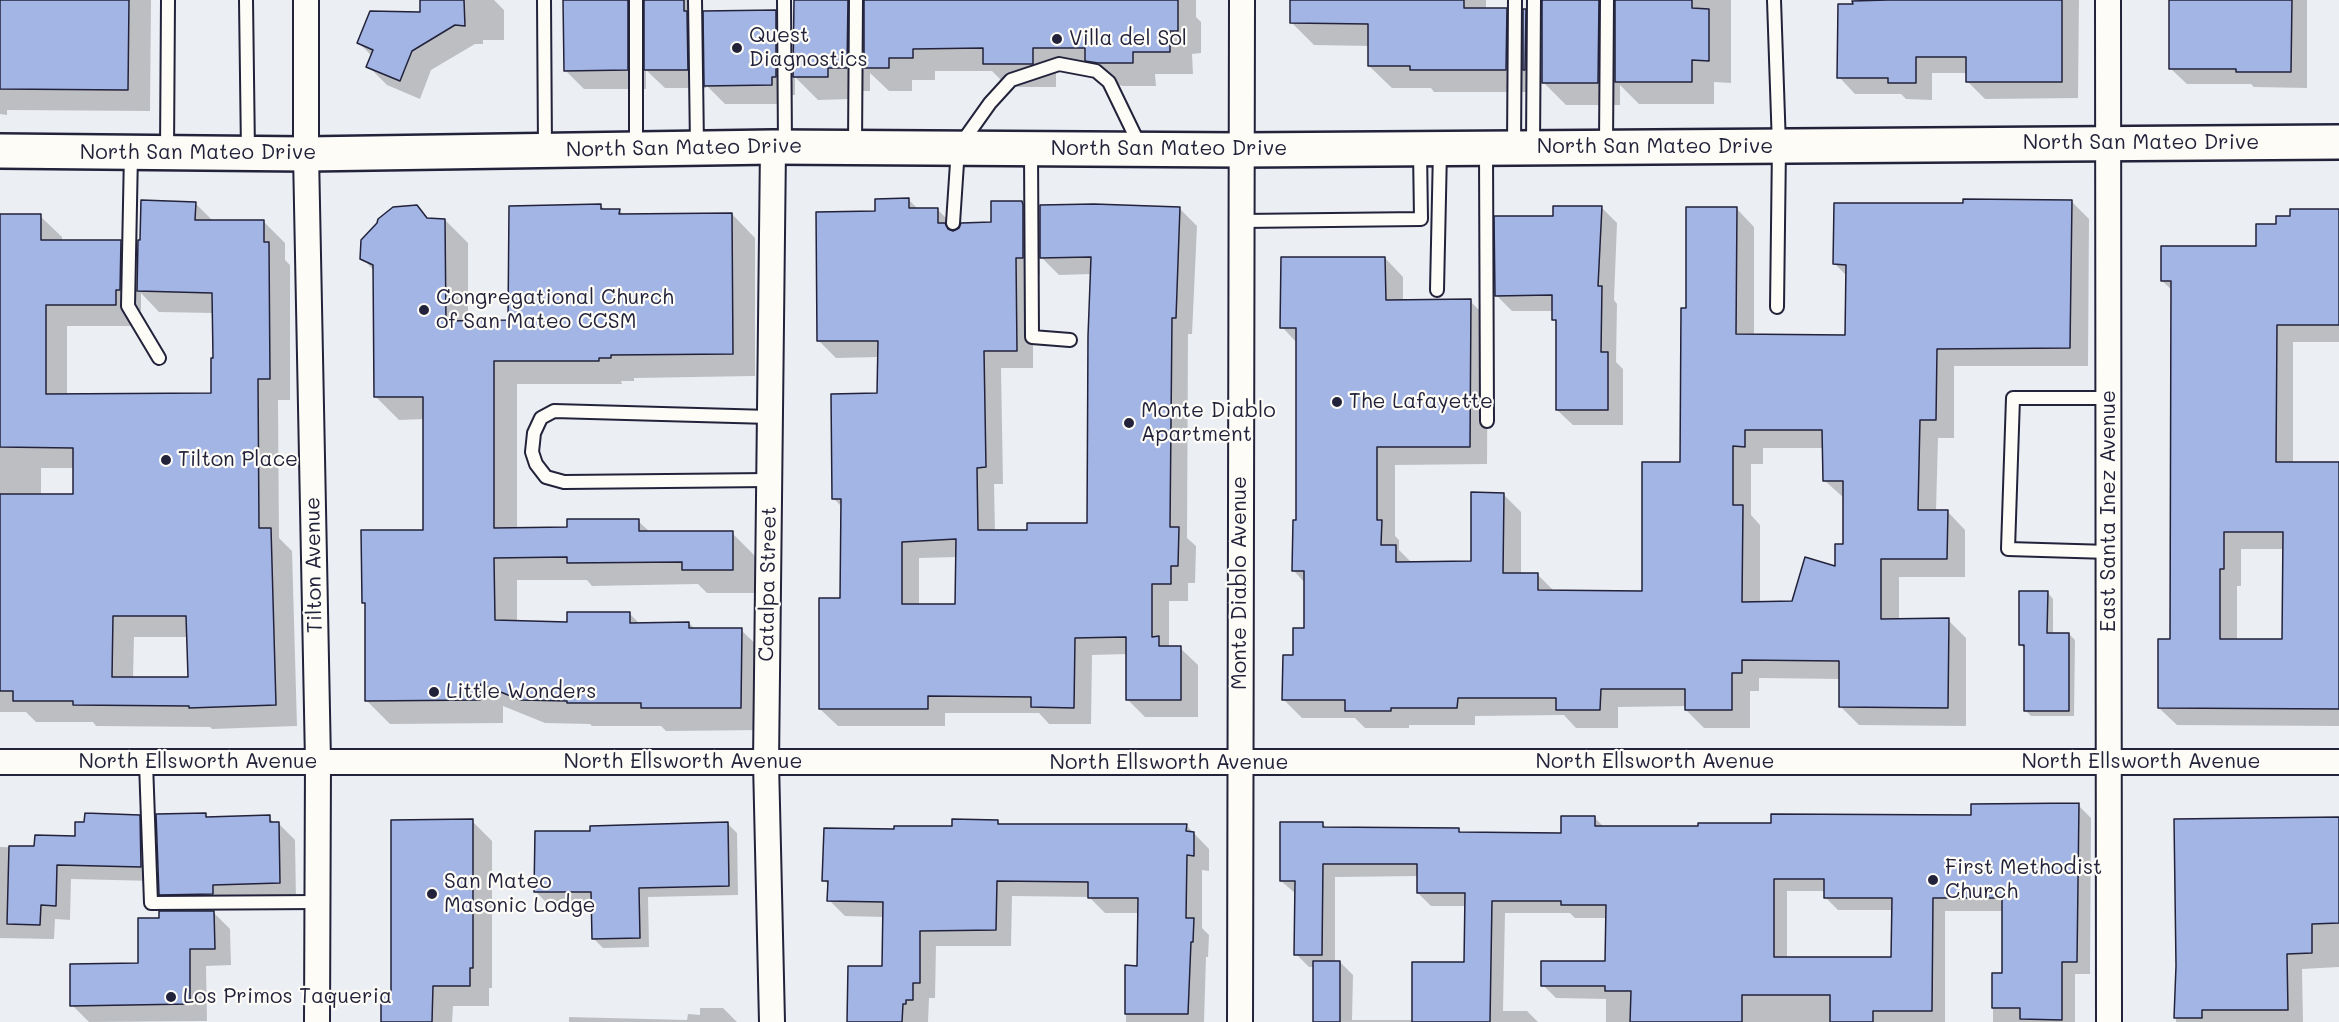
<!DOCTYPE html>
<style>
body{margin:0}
canvas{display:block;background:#ebeef3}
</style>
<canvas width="2339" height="1022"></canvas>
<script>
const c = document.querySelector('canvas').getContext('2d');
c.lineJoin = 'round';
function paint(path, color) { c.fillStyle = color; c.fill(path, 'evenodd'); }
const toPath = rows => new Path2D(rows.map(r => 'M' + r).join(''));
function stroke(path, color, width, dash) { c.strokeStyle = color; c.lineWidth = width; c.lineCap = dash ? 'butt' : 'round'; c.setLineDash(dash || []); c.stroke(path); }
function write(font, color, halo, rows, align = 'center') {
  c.font = font + ' Mali,sans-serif'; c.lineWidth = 4.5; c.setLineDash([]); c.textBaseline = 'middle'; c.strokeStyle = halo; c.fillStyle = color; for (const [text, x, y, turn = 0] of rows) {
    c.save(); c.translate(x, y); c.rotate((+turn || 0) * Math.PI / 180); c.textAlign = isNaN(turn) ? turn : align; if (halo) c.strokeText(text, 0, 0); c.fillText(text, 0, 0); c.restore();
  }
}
paint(toPath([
 [0,0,151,0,150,111,7,110,7,115,0,114],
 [422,0,494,0,504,10,504,40,483,40,483,44,475,44,431,70,420,99,387,85,368,66,372,56,359,43,422,13],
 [565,0,702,0,702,12,775,12,794,30,794,0,1196,0,1196,17,1201,22,1201,53,1192,54,1193,74,1155,74,1156,86,1123,86,1110,83,1097,70,1056,71,1056,87,1008,87,992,71,935,71,935,80,912,80,912,91,889,91,870,73,870,91,850,91,850,99,818,100,795,77,795,95,790,95,790,104,725,104,706,85,706,88,665,88,646,70,646,89,584,89,565,70],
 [1292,0,1486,0,1486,10,1506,10,1529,33,1528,92,1434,92,1431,88,1392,88,1369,66,1369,46,1314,45,1292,23],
 [1544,0,1731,0,1731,83,1714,82,1714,104,1639,104,1620,85,1620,105,1566,105,1543,82],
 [1863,0,2079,0,2078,98,1985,99,1968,82,1968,73,1932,73,1932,100,1906,99,1901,94,1855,94,1839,77,1854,5,1864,3],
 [2238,0,2307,0,2307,88,2254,87,2251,84,2187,84,2170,68],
 [909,200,918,209,937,209,955,227,955,232,992,223,1021,202,1041,222,1179,208,1197,226,1192,334,1188,334,1187,538,1196,546,1195,583,1188,583,1188,601,1169,601,1169,647,1180,648,1198,665,1198,717,1145,717,1127,699,1127,654,1092,655,1091,724,1049,724,1039,713,945,713,945,726,838,726,820,709,842,599,842,507,834,499,878,395,879,357,836,358,818,340,876,213],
 [1040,256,1059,275,1092,274,1088,525,1029,531,995,532,994,484,1003,484,1001,368,1033,368,1033,275,1040,275],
 [957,557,956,605,919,605,919,558],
 [2071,201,2089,219,2088,366,1954,366,1954,438,1938,438,1936,511,1947,511,1965,530,1965,577,1899,577,1899,620,1948,620,1966,638,1966,726,1859,725,1841,707,1841,679,1759,678,1759,691,1750,691,1750,728,1704,728,1686,710,1686,706,1618,707,1618,728,1576,728,1564,715,1475,716,1475,725,1409,725,1409,728,1365,728,1355,718,1302,718,1284,700,1294,656,1305,630,1305,583,1294,571,1298,521,1297,343,1282,327,1385,258,1403,277,1403,301,1470,301,1488,319,1487,464,1395,465,1395,536,1399,540,1399,550,1412,563,1472,563,1503,494,1521,512,1521,575,1538,575,1555,592,1643,593,1682,464,1687,310,1736,208,1754,227,1754,336,1847,336,1847,276,1835,264,1964,205],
 [1763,448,1824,448,1824,480,1845,499,1844,545,1836,568,1793,603,1760,603,1760,525,1751,515,1751,464,1763,464],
 [195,203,214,222,263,221,285,243,285,260,290,265,290,400,278,400,279,538,292,551,297,726,212,729,210,727,96,726,93,722,36,722,26,712,0,712,0,216,40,216,62,237,62,242,120,242,139,260],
 [141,293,159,312,214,313,213,394,67,395,67,326,137,326,137,311,141,311],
 [41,468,75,468,75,496,41,495],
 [134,637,188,637,190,679,133,679],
 [601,206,605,210,619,210,624,215,732,214,755,238,755,376,634,378,634,381,621,381,622,384,517,384,517,529,569,529,638,521,650,532,732,533,755,556,755,593,707,593,698,584,592,586,587,580,517,580,517,622,568,624,629,613,640,624,689,623,695,629,741,630,765,653,764,730,666,731,661,726,592,726,590,724,545,723,503,706,503,723,390,724,366,700,366,605,363,602,425,531,425,419,399,420,375,396,375,272,362,258,416,207,430,220,445,220,468,243,468,322,510,321],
 [1601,207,1617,223,1614,300,1617,304,1616,362,1623,369,1623,425,1573,425,1557,410,1558,323,1554,319,1554,311,1512,311,1496,295,1554,217],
 [2339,211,2339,342,2293,342,2293,463,2339,463,2339,726,2177,725,2159,708,2172,640,2173,291,2162,281,2258,247,2277,225],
 [2241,549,2284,549,2284,640,2237,640,2237,586,2241,586],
 [2047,592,2053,599,2053,634,2069,634,2075,640,2074,716,2031,716,2025,710,2025,649,2020,644],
 [2078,805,2091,818,2090,974,2075,974,2075,1022,1993,1022,1993,975,2003,975,2003,911,1945,911,1945,1022,1606,1022,1606,999,1556,998,1543,985,1606,962,1607,918,1575,918,1570,913,1505,913,1503,1011,1527,1011,1538,1022,1314,1022,1315,967,1309,967,1296,954,1296,894,1281,881,1322,823,1327,828,1459,830,1463,834,1562,834,1594,817,1605,828,1699,828,1972,817],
 [1418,876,1418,893,1431,906,1467,906,1466,963,1413,1020,1352,1020,1353,975,1340,962,1335,962,1335,877],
 [1787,891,1825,891,1825,897,1838,910,1893,910,1892,959,1787,959],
 [205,815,209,818,269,817,275,824,279,824,295,840,296,899,229,901,229,910,211,910,230,929,231,965,206,966,207,1021,89,1022,72,1005,140,965,161,919,179,913,161,894],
 [139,816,154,831,155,881,71,879,70,920,55,919,54,939,0,938,0,847,36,848,76,838],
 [2339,820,2339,967,2302,969,2303,1022,2176,1022,2178,966],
 [472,821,492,841,492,988,489,988,489,1006,453,1006,452,1022,382,1022,392,994],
 [997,821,1001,825,1186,825,1209,849,1209,871,1202,870,1202,928,1209,935,1208,957,1206,957,1204,1022,1126,1022,1127,967,1139,967,1140,913,1105,913,1089,897,1012,896,1011,946,936,946,935,998,929,998,928,1022,847,1022,883,968,884,917,845,916,829,900,829,886,824,880,896,831,954,828],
 [728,824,737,833,738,895,648,897,649,947,603,948,593,938,593,901,545,901,536,892,592,833],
 [700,1008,723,1008,737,1022,569,1022,569,1017,687,1020,688,1014,700,1015]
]), '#0003');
const building = toPath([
 [0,0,129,0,128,90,0,89,0,0],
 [420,0,464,0,465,26,455,25,412,51,400,81,366,67,373,50,357,43,370,11,420,12,420,0],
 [563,0,628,0,628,70,564,71,563,0],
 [644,0,684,0,684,11,687,11,688,70,644,70,644,0],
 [794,0,848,0,847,68,828,68,828,77,793,77,794,0],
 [864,0,1178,0,1178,31,1170,31,1170,52,1133,52,1133,63,1098,63,1085,61,1085,48,1033,48,1033,64,983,64,983,48,913,49,913,58,889,58,889,68,864,68,864,0],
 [1290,0,1464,0,1464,8,1507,8,1506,70,1410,70,1410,66,1368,66,1368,24,1290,23,1290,0],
 [1542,0,1599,0,1598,83,1542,83,1542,0],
 [1615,0,1692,0,1692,8,1709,9,1709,61,1692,60,1692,82,1615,82,1615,0],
 [1888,0,2062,0,2062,82,1966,82,1966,57,1916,57,1916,83,1888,83,1888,78,1837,78,1838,4,1853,4,1852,1,1888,0],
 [2169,0,2292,0,2291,72,2236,72,2236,69,2169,69,2169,0],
 [1523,9,1526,9,1525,70,1523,70,1523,9],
 [776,10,776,77,772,77,772,85,704,86,703,11,776,10],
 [909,198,909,208,938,208,938,223,945,223,948,229,953,231,959,228,961,223,991,222,991,201,1022,201,1023,205,1023,258,1016,258,1017,351,984,351,986,467,977,468,978,530,1027,530,1027,523,1087,523,1088,336,1091,257,1040,258,1040,205,1094,204,1180,207,1176,318,1172,318,1170,527,1179,527,1178,566,1171,566,1171,584,1152,584,1152,637,1159,636,1159,646,1181,646,1181,700,1126,700,1126,637,1075,638,1074,708,1031,707,1031,697,928,696,928,709,819,709,819,598,840,598,841,499,832,499,831,394,877,393,878,341,817,341,816,212,875,211,875,199,909,198],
 [956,539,955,604,902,604,902,542,956,539],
 [1963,199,2072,200,2070,348,1937,349,1936,420,1920,420,1918,510,1948,510,1947,559,1881,559,1881,619,1949,618,1948,708,1839,707,1839,661,1742,660,1742,673,1732,673,1732,710,1685,710,1685,689,1601,689,1600,710,1556,710,1556,698,1458,698,1457,708,1391,708,1391,711,1345,711,1345,700,1282,700,1283,655,1293,655,1293,628,1304,628,1304,571,1292,571,1293,520,1296,520,1296,328,1280,328,1281,257,1385,257,1386,300,1471,299,1470,447,1377,447,1377,520,1382,520,1381,545,1396,545,1396,562,1471,561,1471,492,1504,493,1503,573,1538,573,1538,590,1642,591,1642,462,1680,462,1681,308,1686,308,1686,207,1737,207,1736,334,1845,335,1846,265,1833,264,1834,203,1963,203,1963,199],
 [1745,430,1822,430,1823,481,1843,481,1843,544,1835,544,1835,566,1805,557,1792,601,1742,602,1743,505,1733,505,1733,446,1745,447,1745,430],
 [141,200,196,202,195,220,264,220,264,242,269,242,270,379,258,379,259,528,271,528,276,705,189,708,189,706,73,705,73,701,13,701,13,691,0,691,0,494,73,494,73,448,0,447,0,214,41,214,41,240,121,240,120,290,116,290,116,305,46,305,46,394,211,393,211,358,213,358,212,293,137,291,138,240,140,240,141,200],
 [113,616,186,616,188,677,112,677,113,616],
 [601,204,601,209,620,209,619,214,732,213,733,354,611,355,611,358,599,358,599,361,494,361,494,528,567,527,567,519,639,519,639,531,733,531,733,570,682,570,682,562,567,563,567,557,494,558,495,620,567,622,567,612,630,612,630,623,689,622,689,628,742,628,741,708,641,708,641,703,567,703,567,701,521,700,480,684,480,700,365,701,365,603,362,603,361,530,423,530,423,397,374,397,373,265,360,259,361,240,377,223,378,219,393,207,417,205,427,218,445,219,446,321,508,320,509,206,601,204],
 [1553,206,1602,206,1598,286,1602,286,1601,352,1608,352,1608,410,1556,410,1556,320,1552,320,1552,295,1495,296,1494,216,1553,216,1553,206],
 [2290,209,2339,209,2339,325,2277,325,2276,462,2339,462,2339,709,2158,708,2158,639,2170,639,2171,281,2161,281,2161,246,2256,246,2256,224,2276,224,2276,216,2290,216,2290,209],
 [2224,532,2283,532,2282,639,2220,639,2220,569,2224,569,2224,532],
 [2019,591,2048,591,2047,633,2069,633,2069,711,2024,711,2024,645,2019,645,2019,591],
 [2079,803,2077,962,2062,962,2062,1020,2020,1019,2020,1008,1992,1008,1992,973,2002,973,2002,898,1933,898,1932,1011,1873,1011,1873,1022,1830,1022,1830,995,1742,995,1742,1022,1630,1022,1631,991,1605,991,1605,986,1541,986,1541,961,1605,961,1606,905,1561,905,1561,901,1492,901,1490,1022,1412,1022,1412,962,1464,962,1465,893,1417,893,1417,864,1323,864,1322,955,1294,955,1295,881,1280,881,1280,822,1323,822,1323,827,1459,828,1459,832,1561,833,1561,816,1595,816,1595,826,1698,826,1698,823,1771,823,1771,814,1971,815,1971,804,2079,803],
 [1774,879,1824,879,1824,898,1892,898,1891,957,1774,957,1774,879],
 [85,813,140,815,141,867,57,865,56,906,41,905,40,925,7,924,9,846,34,846,35,835,75,836,75,822,84,822,85,813],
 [206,813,206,817,270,815,270,822,279,822,280,883,213,885,213,894,159,895,156,814,206,813],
 [2339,817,2339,923,2312,924,2312,953,2287,954,2288,1010,2202,1010,2202,1018,2174,1018,2176,966,2174,819,2339,817],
 [473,819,473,968,470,968,470,986,433,986,432,1022,381,1022,381,992,391,992,391,820,473,819],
 [952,819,998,820,998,824,1187,824,1186,831,1194,832,1194,856,1187,855,1186,918,1194,918,1193,942,1191,942,1188,1014,1125,1014,1125,965,1137,966,1138,898,1088,898,1088,882,997,881,996,930,920,931,920,983,913,983,913,1000,906,1000,906,1004,903,1004,902,1022,847,1022,848,966,882,966,883,902,827,901,828,881,822,881,824,828,894,829,894,826,952,826,952,819],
 [728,822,729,886,639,888,640,938,592,939,591,892,534,892,535,831,590,831,590,826,728,822],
 [159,911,214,911,215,949,190,949,190,1004,70,1006,70,964,138,963,138,918,159,918,159,911],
 [1313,961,1340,961,1340,1022,1313,1022,1313,961]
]);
paint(building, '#a3b5e4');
stroke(building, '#22223b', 1.5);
const service = toPath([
 [246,0,248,152],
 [544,0,545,149],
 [636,0,636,149],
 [695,0,697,146],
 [784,0,785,146],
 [1774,0,1779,146,1777,307],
 [855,146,856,0],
 [1533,146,1534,0],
 [1606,146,1607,0],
 [1514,147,1515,0],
 [1031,150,1032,337,1070,340],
 [1486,150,1487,421],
 [167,152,168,0],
 [131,153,128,306,159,358],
 [1242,221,1421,219,1420,150],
 [953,223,958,148,990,103,1011,80,1059,64,1096,71,1109,82,1140,146],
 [1437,290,1440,150],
 [769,480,564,482,546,477,536,464,532,452,534,433,541,418,554,411,770,417],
 [2109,552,2008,549,2013,398,2109,398],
 [146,763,151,903,318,902]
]);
const minor = toPath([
 [306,0,306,154,318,761,317,1022],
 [2108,0,2109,1022],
 [0,762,2339,762],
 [772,1022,766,762,773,147],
 [1240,1022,1242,0]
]);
const secondary = toPath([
 [0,151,306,154,773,147,1242,150,2339,142]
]);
stroke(service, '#22223b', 16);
stroke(minor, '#22223b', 28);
stroke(secondary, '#22223b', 38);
stroke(service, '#fdfcf7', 12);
stroke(minor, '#fdfcf7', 24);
stroke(secondary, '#fdfcf7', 33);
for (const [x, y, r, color] of [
 [1057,39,6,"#22223b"],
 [737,48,6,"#22223b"],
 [424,310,6,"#22223b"],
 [1337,402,6,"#22223b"],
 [1129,423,6,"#22223b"],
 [166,460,6,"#22223b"],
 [434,692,6,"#22223b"],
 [1933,880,6,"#22223b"],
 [432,894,6,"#22223b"],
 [171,997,6,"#22223b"]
]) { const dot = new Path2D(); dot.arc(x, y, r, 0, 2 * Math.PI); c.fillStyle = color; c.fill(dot); stroke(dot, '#fdfcf7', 2); }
write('21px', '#22223b', '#fdfcf7', [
 ["Quest",749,36],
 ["Diagnostics",749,60],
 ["Villa del Sol",1069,39],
 ["Congregational Church",436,298],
 ["of San Mateo CCSM",436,322],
 ["The Lafayette",1349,402],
 ["Monte Diablo",1141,411],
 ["Apartment",1141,435],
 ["Tilton Place",178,460],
 ["Little Wonders",446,692],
 ["First Methodist",1945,868],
 ["Church",1945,892],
 ["San Mateo",444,882],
 ["Masonic Lodge",444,906],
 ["Los Primos Taqueria",183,997]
], 'left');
write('21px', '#22223b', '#fdfcf7', [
 ["North San Mateo Drive",2141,143],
 ["North San Mateo Drive",1655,147],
 ["North San Mateo Drive",684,148,-1],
 ["North San Mateo Drive",1169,149],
 ["North San Mateo Drive",198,153],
 ["East Santa Inez Avenue",2109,511,-90],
 ["Tilton Avenue",314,565,-91],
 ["Monte Diablo Avenue",1240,583,-90],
 ["Catalpa Street",768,584,-89],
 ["North Ellsworth Avenue",198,762],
 ["North Ellsworth Avenue",683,762],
 ["North Ellsworth Avenue",1655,762],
 ["North Ellsworth Avenue",2141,762],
 ["North Ellsworth Avenue",1169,763]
]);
</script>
